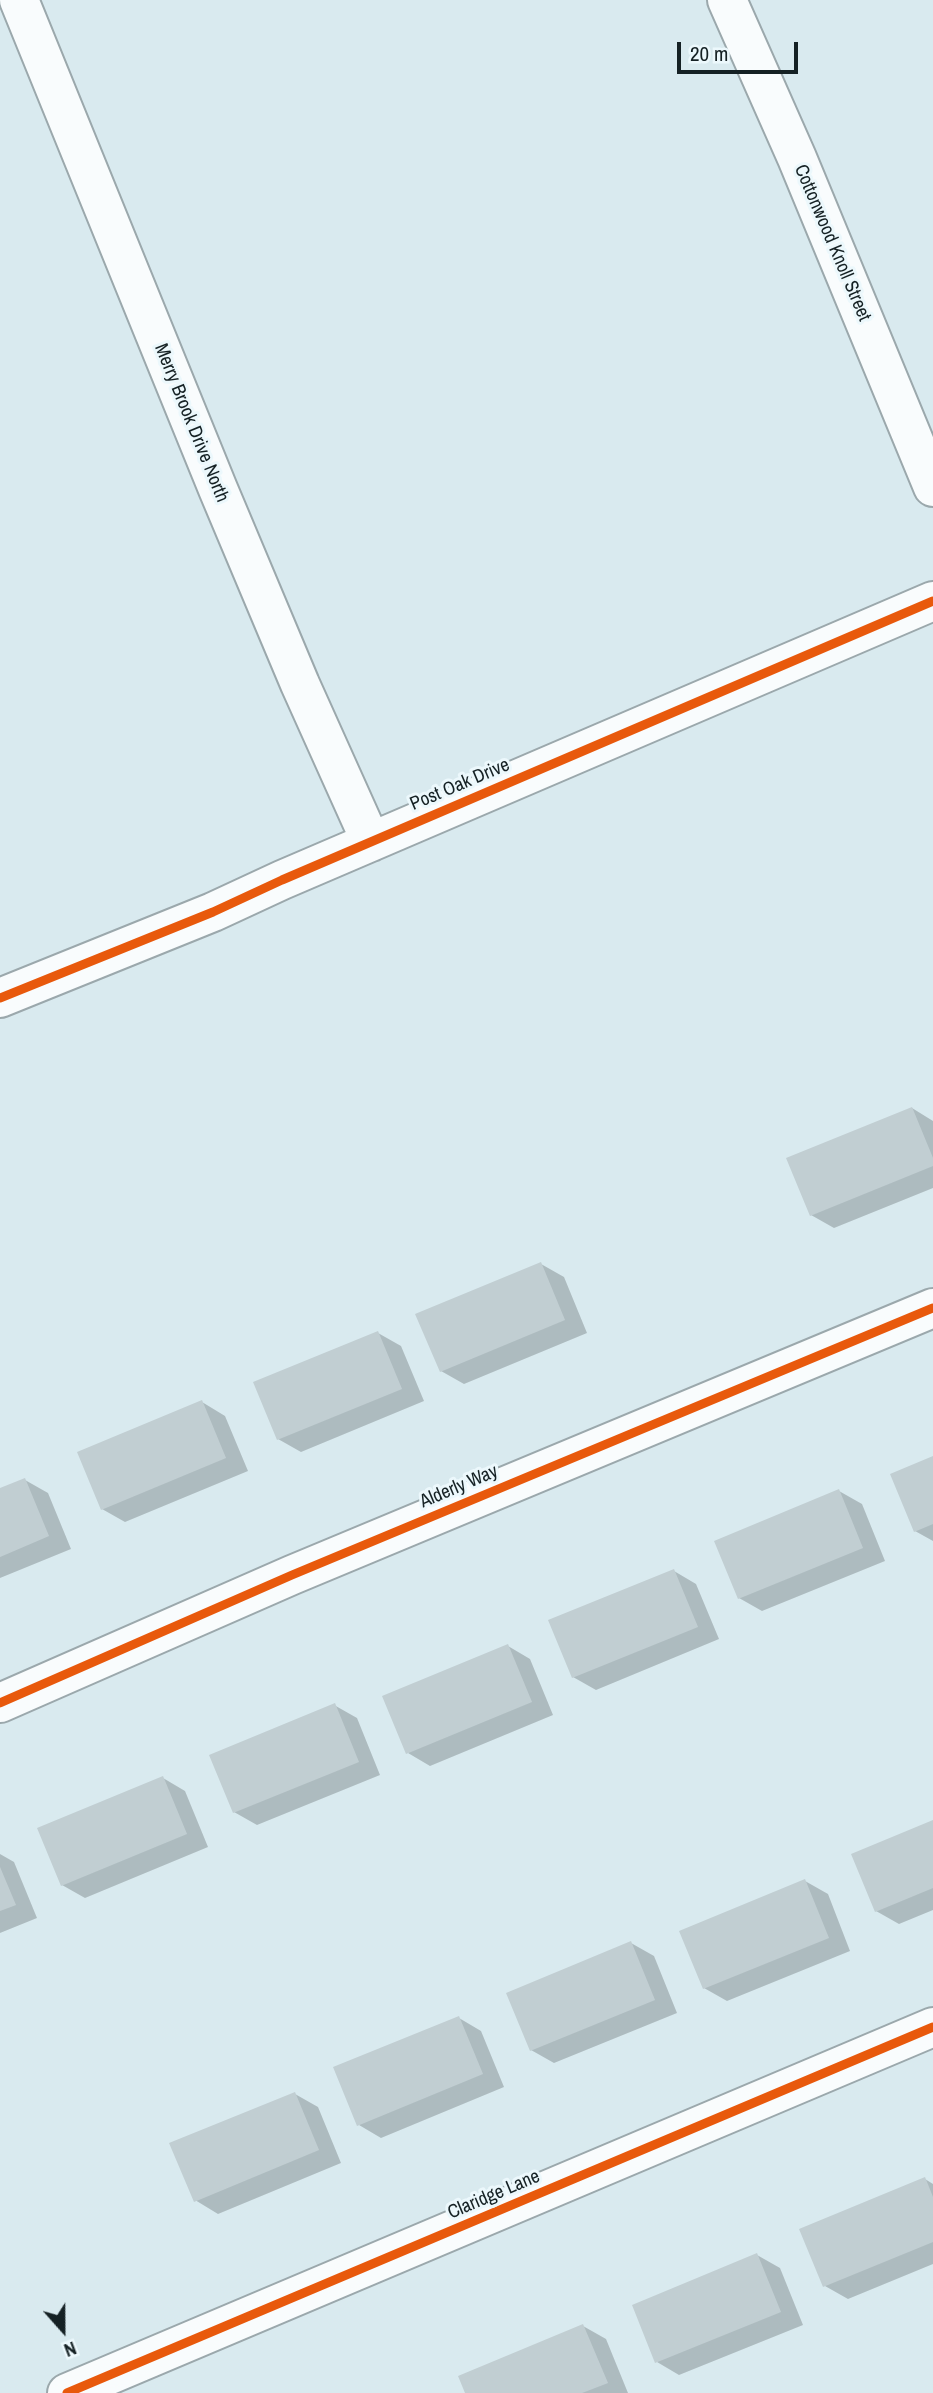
<!DOCTYPE html>
<style>
body{margin:0}
#map{position:relative;width:933px;height:2393px;overflow:hidden;background:#d9eaef;font-family:"Archivo Narrow",sans-serif}
canvas{display:block}
.north{position:absolute;left:28px;top:2295px;width:70px;height:70px;-webkit-text-stroke:5px #ecf8fc;paint-order:stroke;rotate:159deg;font-size:19px;font-weight:700;line-height:28px;text-align:center;color:#152124}
.north::after{content:'';display:block;margin:auto;width:24px;height:32px;background:#152124;clip-path:polygon(50% 0,100% 100%,50% 72%,0 100%)}
.scale{position:absolute;left:677px;top:42px;width:121px;height:32px;box-sizing:border-box;border:4px solid #152124;border-top:0;padding-left:9px;font-size:21px;line-height:24px;white-space:nowrap;color:#152124;-webkit-text-stroke:5px #ecf8fc;paint-order:stroke}
</style>
<div id="map">
<canvas width="933" height="2393"></canvas>
<div class="north">N</div>
<div class="scale">20 m</div>
</div>
<script>
const c = document.querySelector('canvas').getContext('2d');
c.lineJoin = 'round';
function paint(path, color) { c.fillStyle = color; c.fill(path, 'evenodd'); }
const toPath = rows => new Path2D(rows.map(r => 'M' + r).join(''));
function stroke(path, color, width, dash) { c.strokeStyle = color; c.lineWidth = width; c.lineCap = dash ? 'butt' : 'round'; c.setLineDash(dash || []); c.stroke(path); }
function write(font, color, halo, rows, align = 'center') {
  c.font = font + ' "Archivo Narrow",sans-serif'; c.lineWidth = 6; c.setLineDash([]); c.textBaseline = 'middle'; c.strokeStyle = halo; c.fillStyle = color; for (const [text, x, y, turn = 0] of rows) {
    c.save(); c.translate(x, y); c.rotate((+turn || 0) * Math.PI / 180); c.textAlign = isNaN(turn) ? turn : align; if (halo) c.strokeText(text, 0, 0); c.fillText(text, 0, 0); c.restore();
  }
}
paint(toPath([
 [912,1108,933,1121,933,1188,834,1228,811,1215],
 [541,1264,564,1277,587,1333,464,1384,441,1371],
 [378,1333,401,1346,424,1401,301,1452,278,1439],
 [202,1402,225,1416,248,1471,125,1522,102,1509],
 [933,1458,933,1541,915,1531],
 [25,1480,48,1493,71,1549,0,1578,0,1490],
 [839,1491,862,1504,885,1561,762,1611,739,1598],
 [674,1571,696,1584,719,1639,596,1690,573,1677],
 [508,1646,530,1659,553,1715,430,1766,408,1753],
 [334,1705,357,1718,380,1775,257,1825,234,1812],
 [163,1778,185,1791,208,1847,85,1898,62,1885],
 [933,1822,933,1910,899,1924,876,1911],
 [0,1854,14,1862,37,1918,0,1933],
 [805,1881,828,1894,850,1951,727,2001,704,1988],
 [631,1943,654,1956,677,2013,554,2063,531,2050],
 [459,2018,481,2031,504,2087,381,2138,359,2125],
 [295,2094,318,2107,341,2163,218,2214,195,2200],
 [925,2179,933,2184,933,2264,848,2299,825,2286,802,2230],
 [757,2255,780,2268,803,2325,679,2375,657,2362],
 [583,2326,606,2339,628,2393,467,2393]
]), '#0003');
paint(toPath([
 [912,1107,933,1158,933,1166,810,1216,786,1158],
 [541,1262,565,1320,440,1372,415,1314],
 [378,1331,402,1389,277,1440,253,1382],
 [202,1400,226,1458,101,1510,77,1452],
 [933,1456,933,1524,914,1532,890,1474],
 [25,1478,49,1536,0,1557,0,1488],
 [839,1489,863,1548,738,1599,714,1541],
 [674,1569,698,1627,572,1678,548,1620],
 [508,1644,532,1702,406,1754,382,1696],
 [335,1703,359,1762,233,1813,209,1755],
 [163,1776,187,1834,61,1886,37,1828],
 [933,1820,933,1888,875,1912,851,1854],
 [0,1867,16,1905,0,1911],
 [805,1879,829,1938,703,1989,679,1931],
 [631,1941,655,2000,530,2051,506,1993],
 [459,2016,483,2074,357,2126,333,2067],
 [295,2092,319,2150,194,2202,169,2143],
 [925,2177,933,2197,933,2242,823,2287,799,2229],
 [757,2253,781,2312,655,2363,632,2305],
 [583,2324,608,2383,582,2393,465,2393,458,2376]
]), '#c1ced2');
const street = toPath([
 [19,0,218,489,300,684,371,842],
 [727,0,797,158,933,487],
 [0,998,213,912,282,880,933,601],
 [0,1703,292,1575,933,1308],
 [67,2393,933,2027]
]);
stroke(street, '#9ba8ac', 42);
stroke(street, '#f9fcfd', 38);
stroke(toPath([
 [0,998,213,912,282,880,933,601],
 [0,1703,292,1575,933,1308],
 [67,2393,933,2027]
]), '#e8590c', 9);
write('19px', '#152124', '#ecf8fc', [
 ["Cottonwood Knoll Street",832,243,67],
 ["Merry Brook Drive North",191,423,68],
 ["Post Oak Drive",460,785,-23],
 ["Alderly Way",459,1487,-23],
 ["Claridge Lane",494,2195,-23]
]);
</script>
